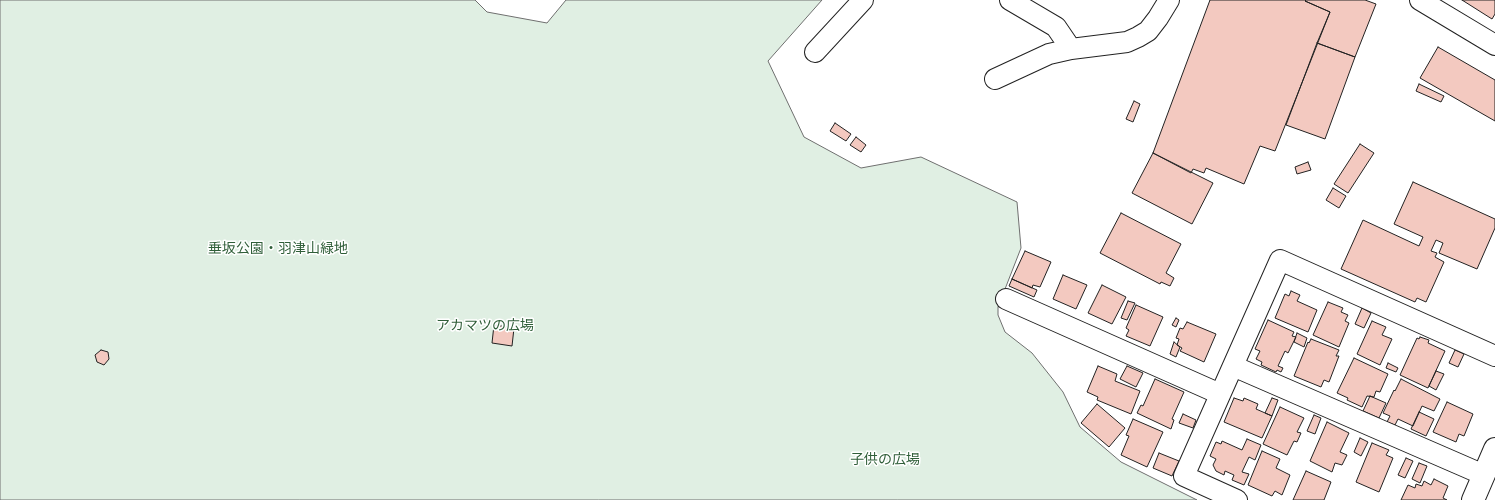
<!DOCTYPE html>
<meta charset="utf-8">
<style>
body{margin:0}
canvas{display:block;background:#fff}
</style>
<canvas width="1495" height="500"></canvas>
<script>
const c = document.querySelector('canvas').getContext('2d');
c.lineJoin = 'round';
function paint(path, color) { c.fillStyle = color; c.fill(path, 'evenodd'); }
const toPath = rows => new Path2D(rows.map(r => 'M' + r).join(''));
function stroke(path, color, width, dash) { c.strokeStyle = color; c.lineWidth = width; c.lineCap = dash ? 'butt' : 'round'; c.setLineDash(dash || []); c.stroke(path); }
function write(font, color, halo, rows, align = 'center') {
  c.font = font + ' Cabin,"Noto Sans JP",sans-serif'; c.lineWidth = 3; c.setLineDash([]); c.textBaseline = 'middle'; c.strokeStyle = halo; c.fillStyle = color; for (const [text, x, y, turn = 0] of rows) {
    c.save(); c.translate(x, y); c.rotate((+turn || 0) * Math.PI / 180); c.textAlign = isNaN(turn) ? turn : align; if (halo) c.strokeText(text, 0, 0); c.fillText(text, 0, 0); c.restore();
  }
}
const green = toPath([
 [0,0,475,0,487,12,547,23,566,0,822,0,768,61,804,137,861,168,921,157,1017,202,1021,248,998,307,998,315,1005,332,1032,353,1063,392,1080,427,1121,462,1197,500,0,500,0,0]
]);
paint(green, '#e0efe3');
stroke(green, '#6f6f6f', 1);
const building = toPath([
 [1210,0,1306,0,1305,1,1330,12,1275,151,1260,146,1244,184,1206,168,1204,173,1193,169,1191,173,1153,153,1210,0],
 [1306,0,1365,0,1376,4,1355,57,1317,43,1330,12,1305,1,1306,0],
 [1462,0,1495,0,1495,14,1492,19,1462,0],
 [1317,43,1355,57,1325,139,1286,125,1317,43],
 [1438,47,1495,80,1495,121,1420,78,1438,47],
 [1419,84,1444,96,1441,102,1416,91,1419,84],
 [1134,101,1140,104,1133,122,1126,119,1134,101],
 [835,123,851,134,846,141,830,131,835,123],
 [856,137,866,145,861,152,850,145,856,137],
 [1360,144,1374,153,1348,193,1334,184,1360,144],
 [1153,153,1213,183,1192,224,1132,193,1153,153],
 [1308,162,1311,170,1297,174,1295,167,1308,162],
 [1413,182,1495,219,1495,228,1477,269,1439,253,1443,243,1436,240,1431,251,1437,253,1435,257,1444,262,1426,302,1417,298,1415,302,1341,269,1363,220,1419,246,1423,237,1394,224,1413,182],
 [1333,188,1346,196,1339,208,1326,200,1333,188],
 [1121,213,1181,244,1166,273,1174,278,1170,286,1161,282,1160,284,1100,253,1121,213],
 [1025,251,1051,262,1040,287,1033,285,1032,288,1012,279,1025,251],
 [1063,275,1087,285,1076,309,1053,299,1063,275],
 [1012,279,1037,290,1034,297,1009,286,1012,279],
 [1102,285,1126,297,1112,324,1088,313,1102,285],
 [1291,291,1300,295,1297,301,1317,310,1308,332,1275,318,1285,294,1289,296,1291,291],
 [1128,301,1135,303,1127,320,1121,318,1128,301],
 [1328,302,1343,308,1341,312,1348,315,1345,321,1349,323,1339,347,1313,335,1328,302],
 [1136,305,1163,317,1150,346,1126,336,1129,330,1126,328,1136,305],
 [1362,308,1371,313,1364,328,1355,324,1362,308],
 [1176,318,1179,320,1176,327,1172,325,1176,318],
 [1268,320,1294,332,1292,336,1296,337,1288,353,1285,351,1278,366,1283,368,1281,372,1277,370,1276,372,1261,365,1262,362,1256,359,1260,351,1255,349,1268,320],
 [1372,321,1386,327,1382,335,1392,339,1380,365,1357,354,1372,321],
 [1187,322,1216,334,1204,362,1180,351,1182,348,1177,345,1179,339,1176,338,1180,328,1183,329,1187,322],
 [494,325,514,328,512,346,492,343,494,325],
 [1297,333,1307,338,1304,347,1294,342,1297,333],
 [1420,337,1429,340,1428,343,1445,351,1428,388,1400,375,1417,338,1419,339,1420,337],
 [1311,339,1339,350,1336,356,1339,356,1329,382,1324,380,1321,387,1294,376,1308,342,1309,343,1311,339],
 [1174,342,1180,347,1176,357,1170,354,1174,342],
 [101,350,108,352,109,359,104,365,97,362,95,355,101,350],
 [1455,350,1464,354,1458,367,1449,363,1455,350],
 [1354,358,1388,374,1380,392,1376,391,1374,397,1367,396,1362,407,1347,400,1348,398,1337,393,1354,358],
 [1388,363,1398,368,1396,372,1386,368,1388,363],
 [1098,366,1117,374,1115,381,1140,391,1131,414,1097,400,1098,397,1087,392,1098,366],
 [1127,366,1143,373,1136,387,1120,379,1127,366],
 [1436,371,1444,374,1436,390,1429,386,1436,371],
 [1155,379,1184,392,1172,419,1174,420,1171,429,1137,413,1141,405,1143,406,1155,379],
 [1401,379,1440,399,1434,411,1422,406,1413,426,1398,419,1395,425,1387,422,1390,416,1383,413,1394,390,1395,391,1401,379],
 [1370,396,1386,403,1379,418,1363,411,1370,396],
 [1234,398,1243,401,1244,398,1258,404,1256,409,1272,416,1262,438,1224,422,1234,398],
 [1272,398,1278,400,1272,416,1265,413,1272,398],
 [1447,402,1473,414,1464,436,1459,434,1456,442,1433,432,1447,402],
 [1097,404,1125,428,1109,447,1081,423,1097,404],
 [1280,407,1304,418,1297,432,1301,433,1297,442,1294,441,1287,455,1263,444,1280,407],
 [1419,412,1434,419,1426,436,1411,429,1419,412],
 [1183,414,1196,420,1193,428,1179,423,1183,414],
 [1314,415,1321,418,1315,434,1307,431,1314,415],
 [1133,419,1163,432,1147,467,1121,455,1129,436,1126,435,1133,419],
 [1327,422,1349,433,1340,452,1347,455,1342,465,1335,463,1332,472,1310,461,1327,422],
 [1360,438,1368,442,1361,456,1354,452,1360,438],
 [1247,439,1261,445,1255,460,1249,457,1242,472,1249,474,1244,485,1232,480,1234,475,1225,471,1224,475,1216,471,1213,465,1216,459,1210,456,1216,442,1221,444,1222,441,1242,450,1247,439],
 [1372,443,1389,450,1386,455,1393,458,1379,492,1356,482,1372,443],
 [1262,451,1280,459,1276,468,1290,475,1282,495,1275,491,1272,496,1248,485,1262,451],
 [1159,453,1179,461,1172,476,1153,468,1159,453],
 [1406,458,1413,461,1405,478,1398,475,1406,458],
 [1419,463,1427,466,1420,483,1412,479,1419,463],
 [1306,471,1331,482,1324,500,1293,500,1306,471],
 [1434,479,1448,486,1443,498,1447,500,1401,500,1408,485,1415,488,1416,484,1422,486,1424,481,1431,485,1434,479]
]);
paint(building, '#f3c9c0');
stroke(building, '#222', 1);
const street = toPath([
 [1010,0,1056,27,1071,49],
 [1420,0,1495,45],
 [815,52,863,0],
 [995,79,1049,54,1071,49,1127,42,1138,37,1148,31,1158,18,1169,0],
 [1006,299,1220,394],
 [1233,366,1484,475],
 [1237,500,1184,476,1280,260,1495,356]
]);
const secondary = toPath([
 [1473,500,1495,449]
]);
stroke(street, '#222', 22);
stroke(secondary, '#222', 24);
stroke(street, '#fff', 20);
stroke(secondary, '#fff', 22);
write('14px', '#2f5e38', '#fff', [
 ["垂坂公園・羽津山緑地",278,249],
 ["アカマツの広場",485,326],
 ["子供の広場",885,460]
]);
</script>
